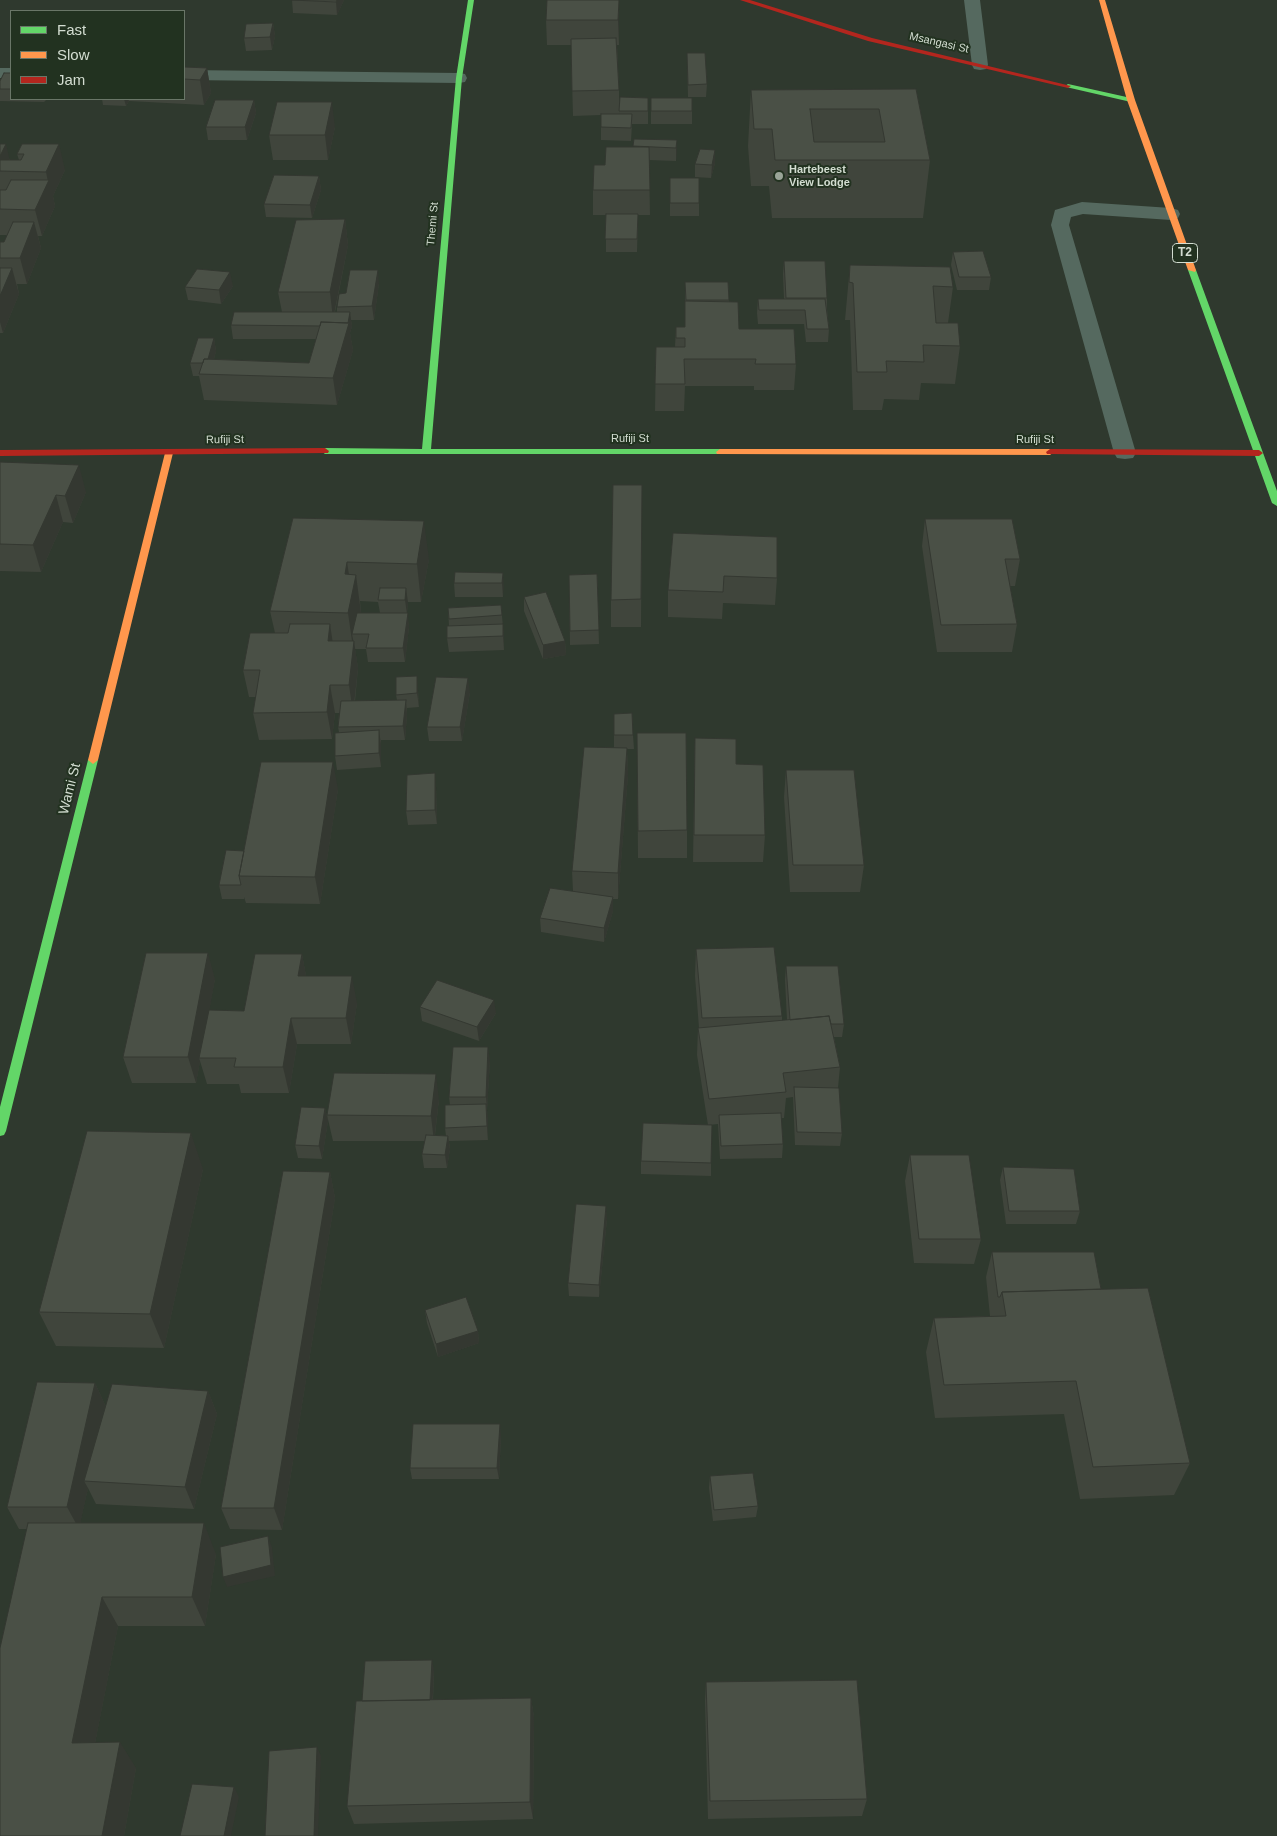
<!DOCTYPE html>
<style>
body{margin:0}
#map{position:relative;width:1277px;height:1836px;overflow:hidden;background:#2f392e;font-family:Arial,sans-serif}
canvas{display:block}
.legend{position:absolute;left:10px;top:10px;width:175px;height:90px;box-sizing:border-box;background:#223220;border:1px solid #697667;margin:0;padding:6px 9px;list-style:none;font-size:15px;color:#d3ddd1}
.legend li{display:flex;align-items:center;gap:10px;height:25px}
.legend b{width:25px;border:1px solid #697667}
</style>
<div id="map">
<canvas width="1277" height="1836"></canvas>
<ul class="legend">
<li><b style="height:6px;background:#63d668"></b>Fast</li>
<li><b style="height:6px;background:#ff974d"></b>Slow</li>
<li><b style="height:6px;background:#b3261e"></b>Jam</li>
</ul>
</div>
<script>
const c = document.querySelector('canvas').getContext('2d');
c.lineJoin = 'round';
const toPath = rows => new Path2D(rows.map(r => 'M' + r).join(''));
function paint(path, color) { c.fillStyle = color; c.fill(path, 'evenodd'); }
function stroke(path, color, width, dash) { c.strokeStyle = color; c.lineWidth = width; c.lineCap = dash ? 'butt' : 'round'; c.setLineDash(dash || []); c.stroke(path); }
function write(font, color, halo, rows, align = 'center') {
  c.font = font + ' Arial,sans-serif'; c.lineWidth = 4; c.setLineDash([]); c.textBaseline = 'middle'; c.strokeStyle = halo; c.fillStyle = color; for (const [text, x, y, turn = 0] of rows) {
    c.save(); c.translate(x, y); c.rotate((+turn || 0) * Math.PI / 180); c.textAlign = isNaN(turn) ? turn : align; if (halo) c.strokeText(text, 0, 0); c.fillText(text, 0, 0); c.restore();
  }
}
paint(toPath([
 [1082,202,1171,208,1178,210,1180,214,1178,218,1171,220,1083,214,1071,217,1069,225,1136,453,1133,458,1125,459,1117,458,1114,453,1051,225,1055,210,1082,202]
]), '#55695f');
paint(toPath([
 [964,0,980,0,988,65,986,69,980,70,974,69,972,65,964,0],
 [0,68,11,68,11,78,0,78,0,68],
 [184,70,459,73,465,74,467,78,465,82,459,83,184,80,184,70]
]), '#55695f');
paint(toPath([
 [468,0,474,0,462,78,431,449,720,449,724,452,723,454,325,454,321,451,325,448,422,449,456,78,468,0],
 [1068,84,1131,98,1135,100,1131,102,1066,87,1065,86,1068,84],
 [1189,268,1196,270,1277,491,1277,506,1272,503,1188,270,1189,268],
 [93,756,98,760,6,1131,4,1135,0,1136,0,1107,88,760,93,756]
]), '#63d668');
paint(toPath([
 [1099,0,1105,0,1135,100,1196,270,1195,272,1188,270,1127,100,1099,0],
 [720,449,1050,449,1054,452,1050,455,717,454,716,452,720,449],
 [169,450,173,453,98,760,93,764,88,760,165,453,169,450]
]), '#ff974d');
paint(toPath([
 [740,0,750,0,872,38,1071,86,1068,88,868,41,740,0],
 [325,448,329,451,328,453,0,456,0,450,325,448],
 [1050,449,1259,450,1263,453,1259,456,1047,454,1046,452,1050,449]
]), '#b3261e');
paint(toPath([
 [292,0,344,0,337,15,293,13],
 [619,0,619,45,617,45,619,90,619,114,620,97,648,98,648,124,632,124,631,141,601,140,601,115,573,116,571,45,547,45,546,20],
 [273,23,275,36,272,50,246,51,244,38],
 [687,53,707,84,706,97,688,97],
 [184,67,207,68,211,93,204,105,129,101,126,106,103,105,102,99,184,99],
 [11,73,11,99,47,99,44,102,0,101,0,81],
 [916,89,930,160,923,218,772,218,769,186,751,186,748,146,751,90],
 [651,98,692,111,692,124,651,124],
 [254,100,256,113,247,140,208,140,206,127],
 [335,127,328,160,273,160,269,135],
 [677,140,676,161,649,160,650,215,638,215,637,252,606,252,606,215,593,215,593,190,605,165,633,147],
 [0,144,10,160,19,160,17,154,22,144,65,170,53,196,55,206,42,236,38,236,41,248,27,284,17,284,19,294,3,333,0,333,0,242,4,242,7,235,0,235],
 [715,163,711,178,695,177,695,164],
 [319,176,321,190,312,218,266,217,264,204],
 [670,178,699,203,699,216,670,216],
 [345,219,348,245,335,312,337,312,337,307,346,293,379,283,374,320,351,320,352,326,350,333,353,350,337,405,204,400,199,376,193,376,190,363,214,338,216,351,214,359,309,363,316,339,233,339,231,325,282,312,278,292],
 [953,252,991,277,989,290,957,290,951,265],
 [784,261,827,298,827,309,829,329,828,342,806,342,804,324,758,324,757,313,758,299,784,299,783,274],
 [850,265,953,287,948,323,960,346,955,384,921,383,919,400,884,399,882,410,853,410,850,320,845,320],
 [685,282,728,282,729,302,739,329,796,364,794,390,754,390,754,386,685,386,684,411,655,411,656,347,675,347,676,327,685,327],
 [233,286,221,304,188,300,185,287],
 [0,462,86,492,73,523,63,522,41,572,0,571],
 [642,485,641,627,611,627,611,600],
 [293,518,429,559,421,602,408,602,407,613,409,627,405,662,368,662,366,649,355,649,358,668,355,701,397,700,396,695,418,690,419,707,407,708,407,714,405,740,381,740,381,767,337,770,335,756,339,732,338,727,339,713,335,713,332,739,259,740,253,713,256,697,249,697,243,670,275,633,270,611],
 [360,601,378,602,380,613,361,613],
 [925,519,1020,559,1015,586,1010,586,1017,624,1012,652,937,652,922,546],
 [673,533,777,578,775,605,723,603,722,619,668,617,668,590],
 [503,573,503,597,455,597,454,583],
 [597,574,599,644,570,645,569,575],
 [524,597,565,641,566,655,543,659,524,611],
 [501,605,504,638,504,650,449,652,447,638,449,626,448,608],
 [470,692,462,741,429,741,427,727],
 [614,714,633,735,634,749,627,749,628,775,618,899,613,899,613,911,604,942,541,932,540,918,573,891,572,871,614,748],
 [637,733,687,830,687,858,638,858],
 [695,738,736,764,765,835,763,862,693,862],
 [786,770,864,865,860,892,790,892,784,797],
 [436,787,437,824,408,825,406,811],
 [338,789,320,904,246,903,244,897,244,899,222,899,219,885,244,851],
 [696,949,782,1016,782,1021,787,1020,785,980,786,966,844,1024,842,1037,834,1037,840,1067,838,1088,842,1133,840,1146,795,1145,793,1097,786,1098,784,1118,781,1118,783,1144,782,1158,720,1159,718,1124,708,1125,697,1055,698,1028,699,1028,695,976],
 [302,954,306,976,357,1003,351,1044,297,1044,289,1093,241,1093,239,1084,207,1084,200,1061,196,1083,132,1083,123,1057,215,979,209,1010,244,1011],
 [420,1007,496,1013,479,1041,422,1021],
 [490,1060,487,1110,488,1140,449,1141,450,1149,447,1168,424,1168,422,1154,425,1141,333,1141,327,1115,439,1099,435,1135,446,1136,445,1128,450,1105,449,1097],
 [325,1108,328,1121,322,1159,298,1158,295,1145],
 [910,1155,981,1239,974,1264,914,1263,905,1181],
 [641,1161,711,1163,711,1176,641,1174],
 [1003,1167,1080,1211,1076,1224,1006,1224,1000,1180],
 [203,1169,164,1348,56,1346,39,1312],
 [330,1172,335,1198,282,1530,230,1529,221,1508],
 [607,1219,599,1297,569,1296,568,1283],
 [992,1252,1101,1289,1190,1463,1174,1495,1080,1499,1064,1414,935,1418,926,1352,934,1318,990,1316,986,1277],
 [425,1310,478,1331,479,1343,438,1357,427,1323],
 [95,1383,106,1407,208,1391,217,1414,194,1509,96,1504,88,1488,80,1523,216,1554,205,1626,118,1626,95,1743,136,1768,124,1836,0,1836,27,1529,19,1529,7,1507],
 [501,1435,499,1479,412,1479,410,1468],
 [710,1476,758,1506,756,1517,713,1521,709,1488],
 [434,1670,433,1700,531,1698,534,1717,533,1819,354,1824,347,1806,362,1701],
 [706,1682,867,1799,862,1816,708,1819,705,1701]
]), '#40453c');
paint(toPath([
 [337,0,344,0,337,15,336,2],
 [619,0,619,45,618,20],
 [273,23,275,36,272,50,270,37],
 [207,68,211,93,204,105,200,80],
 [124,99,128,99,129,101,126,106],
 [254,100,256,113,247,140,245,127],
 [332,102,335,127,328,160,325,135],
 [677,140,677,154,676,161,676,148],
 [6,144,12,170,0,168,0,156],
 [59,144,65,170,53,196,55,206,42,236,35,210,48,182,46,172],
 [715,150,715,163,711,178,712,165],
 [319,176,321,190,312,218,310,205],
 [345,219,348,245,333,319,330,292],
 [34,222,41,248,27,284,20,258],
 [12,268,19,294,3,333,0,322,0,296],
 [378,270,379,283,374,320,372,306],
 [230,272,233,286,221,304,219,290],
 [350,312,352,326,350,333,353,350,337,405,333,378],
 [214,338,216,351,210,374,206,363],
 [79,465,86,492,73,523,65,496],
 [56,495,63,522,41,572,33,545],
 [424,521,429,559,421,602,417,564],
 [347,562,352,594,356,575,361,613,352,634,354,644,354,641,358,668,353,713,349,685,353,648,348,613,345,574],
 [503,573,504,587,503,597,502,583],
 [406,588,408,602,407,614,405,600],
 [408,613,409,627,405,662,403,648],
 [330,624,334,651,328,641],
 [503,624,504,638,504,650,503,636],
 [565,641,566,655,543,659,543,645],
 [417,676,418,690,419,707,417,693],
 [468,678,470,692,462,741,460,727],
 [330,685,335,713,332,739,327,712],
 [406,700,407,714,405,740,403,726],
 [379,730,381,744,381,767,379,753],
 [627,748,628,775,618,899,618,873],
 [333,762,338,789,320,904,315,877],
 [435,773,436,787,437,824,435,810],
 [613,897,613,911,604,942,604,928],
 [208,953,215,979,201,1058,199,1058,200,1061,196,1083,188,1057],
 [302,954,307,981,298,976],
 [352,976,357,1003,351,1044,346,1018],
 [494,1000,496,1013,479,1041,477,1027],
 [291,1018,297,1044,289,1093,283,1067],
 [488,1047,490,1060,487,1110,486,1097],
 [436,1074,439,1099,434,1141,431,1116],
 [486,1104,488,1117,488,1140,487,1126],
 [325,1108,328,1121,322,1159,319,1146],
 [191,1133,203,1169,164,1348,150,1314],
 [448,1136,450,1149,447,1168,445,1155],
 [330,1172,335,1198,282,1530,274,1508],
 [606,1206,607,1219,599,1297,599,1285],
 [478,1331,479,1343,438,1357,436,1344],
 [95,1383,106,1407,84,1481,88,1488,79,1529,67,1507],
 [208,1391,217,1414,194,1509,185,1487],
 [500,1424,501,1435,499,1479,497,1468],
 [204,1523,216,1554,205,1626,192,1597],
 [268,1536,272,1547,275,1576,227,1587,223,1577],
 [102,1597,118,1626,90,1769,72,1743],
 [432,1660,434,1670,432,1713,429,1703],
 [531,1698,534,1717,533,1819,530,1802],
 [120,1742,136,1768,124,1836,102,1836],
 [317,1747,321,1756,318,1836,314,1836],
 [234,1787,239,1797,231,1836,224,1836]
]), '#343831');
const building = toPath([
 [292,0,337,0,336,2,292,0],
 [547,0,619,0,618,20,546,20,547,0],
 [273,23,270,37,244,38,246,24,273,23],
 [616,38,619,90,572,91,571,39,616,38],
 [687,53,705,53,707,84,688,85,687,53],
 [184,67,207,68,200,80,184,79,184,67],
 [4,73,11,73,11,89,0,89,0,81,4,73],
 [916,89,930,160,775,160,772,129,754,129,751,90,916,89],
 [810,109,879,109,885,142,814,142,810,109],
 [620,97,648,98,648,111,619,111,620,97],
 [651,98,692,98,692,111,651,111,651,98],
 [215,100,254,100,245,127,206,127,215,100],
 [277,102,332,102,325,135,269,135,277,102],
 [601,114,632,114,631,128,601,127,601,114],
 [634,139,677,140,676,148,633,146,634,139],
 [0,144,6,144,0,156,0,144],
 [22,144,59,144,46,172,0,171,0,160,21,160,24,154,17,154,22,144],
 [606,147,649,147,650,190,593,190,594,165,605,165,606,147],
 [700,149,715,150,712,165,695,164,700,149],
 [274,175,319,176,310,205,264,204,274,175],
 [670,178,699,178,699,203,670,203,670,178],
 [11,180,49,180,35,210,0,209,0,190,6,190,11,180],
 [606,214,638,214,637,239,605,239,606,214],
 [345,219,330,292,278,292,296,220,345,219],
 [13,222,34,222,20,258,0,258,0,242,4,242,13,222],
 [983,251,991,277,959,277,953,252,983,251],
 [784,261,825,261,827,298,786,298,784,261],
 [850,265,950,267,953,287,933,286,936,323,958,323,960,346,923,345,924,362,886,361,887,372,857,372,853,283,849,282,850,265],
 [0,268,12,268,0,296,0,268],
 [197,269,230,272,219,290,185,287,197,269],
 [350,270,378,270,372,306,337,307,339,294,346,293,350,270],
 [685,282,728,282,729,300,686,300,685,282],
 [758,299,825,299,829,329,807,329,805,310,759,310,758,299],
 [685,301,738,302,739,329,794,329,796,364,755,364,756,359,684,359,685,384,655,384,656,347,685,347,685,338,676,338,676,327,685,327,685,301],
 [234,312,350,312,348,323,321,322,320,326,231,325,234,312],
 [321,322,349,323,333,378,199,374,204,359,309,363,321,322],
 [198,338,214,338,208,359,204,359,203,363,190,363,198,338],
 [0,462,79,465,65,496,56,495,33,545,0,544,0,462],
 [613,485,642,485,641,599,611,600,613,485],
 [293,518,424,521,417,564,347,562,345,574,356,575,348,613,270,611,293,518],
 [925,519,1012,519,1020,559,1005,559,1017,624,941,625,925,519],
 [673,533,777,537,777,578,724,576,723,592,668,590,673,533],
 [455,572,503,573,502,583,454,583,455,572],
 [597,574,599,630,570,631,569,575,597,574],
 [380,588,406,588,405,600,378,600,380,588],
 [546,592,565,641,543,645,524,597,546,592],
 [501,605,502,615,449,619,448,608,501,605],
 [357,613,408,613,403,648,366,648,369,634,352,634,357,613],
 [290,624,330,624,328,641,354,641,349,685,330,685,327,712,253,713,260,670,243,670,250,633,288,633,290,624],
 [503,624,503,636,447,638,447,626,503,624],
 [417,676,417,693,396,695,396,677,417,676],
 [436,677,468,678,460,727,427,727,436,677],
 [406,700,403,726,338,727,341,701,406,700],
 [632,713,633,735,614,735,614,714,632,713],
 [379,730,379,753,335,756,335,733,379,730],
 [637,733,686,733,687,830,638,831,637,733],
 [695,738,736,739,736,764,763,765,765,835,694,835,695,738],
 [584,747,627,748,618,873,572,871,584,747],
 [261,762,333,762,315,877,239,876,261,762],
 [786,770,854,770,864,865,793,865,786,770],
 [435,773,435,810,406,811,407,775,435,773],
 [226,850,244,851,239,876,241,885,219,885,226,850],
 [550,888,613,897,604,928,540,918,550,888],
 [774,947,782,1016,702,1018,696,949,774,947],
 [146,953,208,953,188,1057,123,1057,146,953],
 [255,954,302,954,298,976,352,976,346,1018,291,1018,283,1067,234,1067,236,1058,199,1058,209,1010,244,1011,255,954],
 [786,966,838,966,844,1024,831,1024,829,1016,790,1020,786,966],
 [437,980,494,1000,477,1027,420,1007,437,980],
 [829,1016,840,1067,783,1073,786,1092,709,1099,698,1028,829,1016],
 [453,1047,488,1047,486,1097,449,1097,453,1047],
 [334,1073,436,1074,431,1116,327,1115,334,1073],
 [794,1087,839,1088,842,1133,797,1132,794,1087],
 [486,1104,487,1126,445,1128,445,1105,486,1104],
 [301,1107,325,1108,319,1146,295,1145,301,1107],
 [781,1113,783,1144,721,1146,719,1115,781,1113],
 [643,1123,712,1125,711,1163,641,1161,643,1123],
 [87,1131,191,1133,150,1314,39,1312,87,1131],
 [426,1135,448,1136,445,1155,422,1154,426,1135],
 [910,1155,969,1155,981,1239,919,1239,910,1155],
 [1003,1167,1074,1169,1080,1211,1009,1211,1003,1167],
 [283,1171,330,1172,274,1508,221,1508,283,1171],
 [576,1204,606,1206,599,1285,568,1283,576,1204],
 [992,1252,1094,1252,1101,1289,1002,1292,1000,1297,998,1297,992,1252],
 [1148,1288,1190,1463,1093,1467,1076,1381,944,1385,934,1318,1006,1316,1002,1292,1148,1288],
 [466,1297,478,1331,436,1344,425,1310,466,1297],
 [37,1382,95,1383,67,1507,7,1507,37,1382],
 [112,1384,208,1391,185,1487,84,1481,112,1384],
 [413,1424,500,1424,497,1468,410,1468,413,1424],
 [753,1473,758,1506,714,1510,710,1476,753,1473],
 [28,1523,204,1523,192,1597,102,1597,72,1743,120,1742,102,1836,0,1836,0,1648,28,1523],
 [268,1536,271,1565,223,1577,220,1547,268,1536],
 [432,1660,430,1700,362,1701,365,1661,432,1660],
 [857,1680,867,1799,710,1801,706,1682,857,1680],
 [531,1698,530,1802,347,1806,356,1701,531,1698],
 [317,1747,314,1836,265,1836,269,1751,317,1747],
 [192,1784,234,1787,224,1836,180,1836,192,1784]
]);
paint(building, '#4a5046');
stroke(building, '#343831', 1);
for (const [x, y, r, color] of [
 [779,176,5,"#9aa498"]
]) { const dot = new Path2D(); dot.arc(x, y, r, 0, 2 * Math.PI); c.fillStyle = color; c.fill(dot); stroke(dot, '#223220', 2); }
write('11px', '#d3ddd1', '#223220', [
 ["Msangasi St",939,43,13],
 ["Themi St",433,224,-85],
 ["Rufiji St",630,439],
 ["Rufiji St",225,440,-1],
 ["Rufiji St",1035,440]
]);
write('bold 11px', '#d3ddd1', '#223220', [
 ["Hartebeest",789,170],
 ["View Lodge",789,183]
], 'left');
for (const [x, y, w] of [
 [1185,253,25]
]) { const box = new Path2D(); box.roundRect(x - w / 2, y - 9.5, w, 19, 4); c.fillStyle = '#223220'; c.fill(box); stroke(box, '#d3ddd1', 1); }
write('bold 12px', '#d3ddd1', null, [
 ["T2",1185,253]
]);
write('14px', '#d3ddd1', '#223220', [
 ["Wami St",70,789,-76]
]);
</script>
